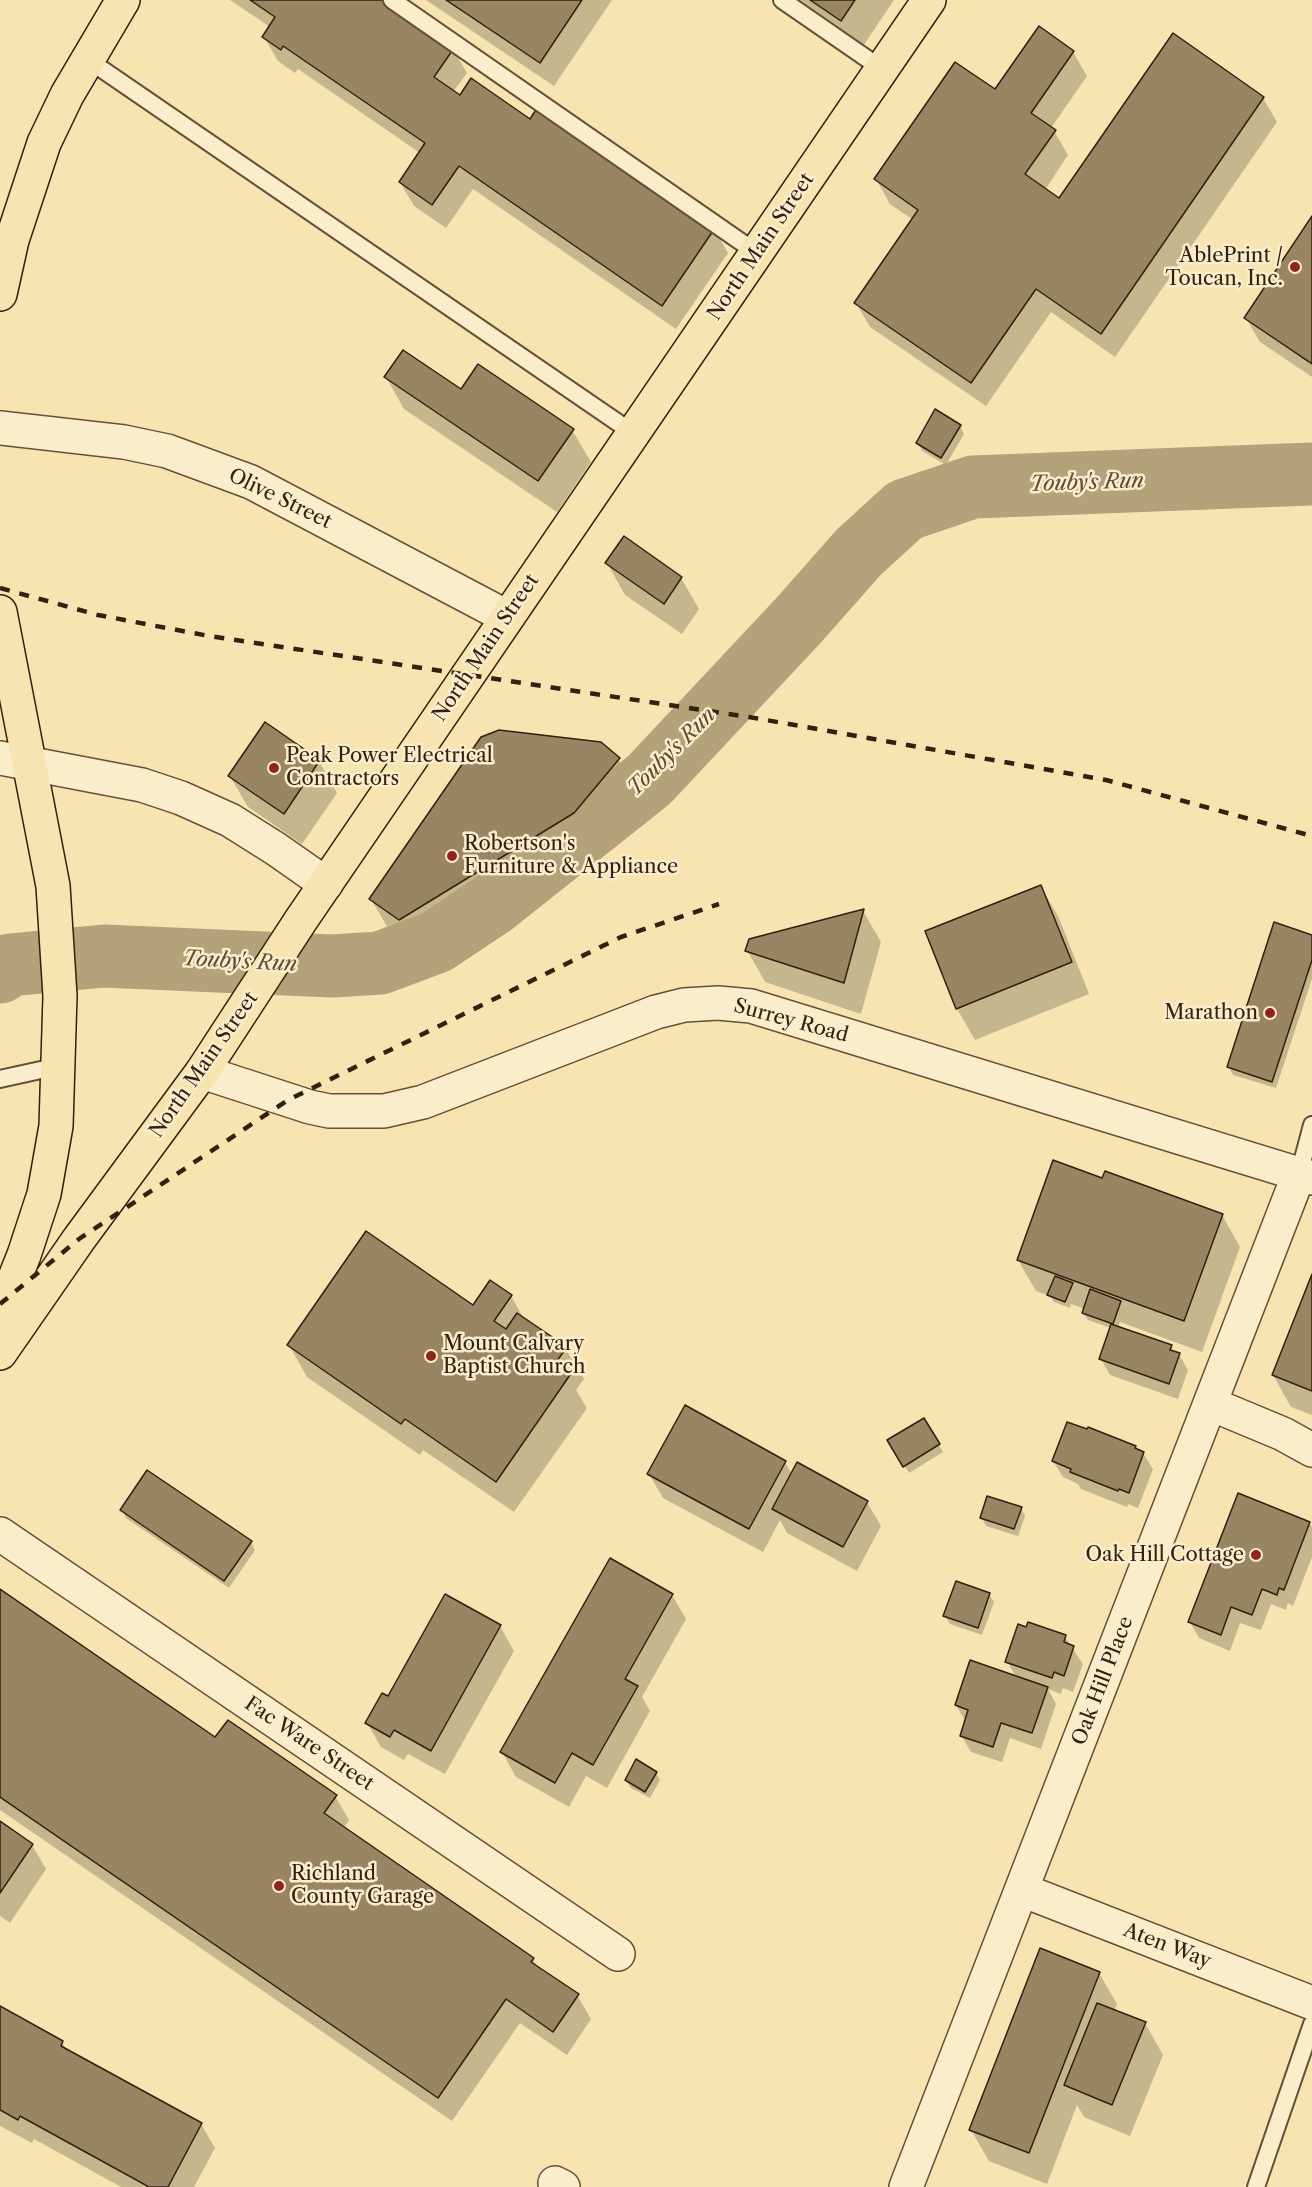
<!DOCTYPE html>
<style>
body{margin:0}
canvas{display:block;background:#f7e4b1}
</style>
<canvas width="1312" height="2187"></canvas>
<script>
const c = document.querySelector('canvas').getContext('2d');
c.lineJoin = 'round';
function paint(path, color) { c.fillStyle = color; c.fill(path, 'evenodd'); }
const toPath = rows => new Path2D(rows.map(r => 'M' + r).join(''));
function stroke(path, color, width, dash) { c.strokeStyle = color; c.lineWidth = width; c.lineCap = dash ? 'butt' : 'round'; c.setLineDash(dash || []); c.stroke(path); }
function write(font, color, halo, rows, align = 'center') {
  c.font = font + ' "Libre Caslon Text",serif'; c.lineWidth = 5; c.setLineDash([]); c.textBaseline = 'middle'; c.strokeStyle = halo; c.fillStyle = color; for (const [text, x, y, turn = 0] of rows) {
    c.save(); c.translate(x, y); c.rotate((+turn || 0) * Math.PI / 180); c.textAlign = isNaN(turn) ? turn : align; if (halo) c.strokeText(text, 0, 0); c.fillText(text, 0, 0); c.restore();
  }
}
paint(toPath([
 [230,0,382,0,453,49,467,73,453,92,714,229,728,253,676,329,473,189,446,228,414,206,400,182,420,153,298,69,295,73,278,61,264,37,270,27],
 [426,0,612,0,554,86],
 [784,0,894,0,859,52],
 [1073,52,1087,76,1051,128,1054,131,1068,155,1045,190,1059,200,1263,98,1277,122,1115,357,1051,312,986,406,870,327,856,303,913,220,890,204,876,179,995,91],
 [1312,219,1312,377,1260,342,1246,318],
 [386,377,462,391,572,430,591,462,557,512,404,409],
 [960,426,964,434,946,465,922,451,918,443],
 [607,563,681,578,699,609,682,634,625,595],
 [618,759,637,791,592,844,418,951,389,930,371,899],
 [319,761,337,793,302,844,248,807,230,776],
 [1041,887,1059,918,1089,994,975,1040,957,1009,926,932],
 [863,911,881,942,861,1014,765,982,747,950],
 [1312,936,1312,979,1276,1088,1233,1075,1229,1067],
 [1103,1180,1222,1215,1240,1247,1202,1352,1120,1322,1118,1328,1171,1346,1175,1353,1179,1354,1188,1370,1178,1399,1110,1375,1101,1359,1111,1328,1088,1320,1083,1313,1085,1309,1071,1304,1070,1308,1054,1302,1050,1296,1036,1291,1018,1260],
 [1312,1278,1312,1415,1291,1407,1273,1375],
 [491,1282,511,1296,524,1319,565,1348,584,1379,576,1390,587,1408,514,1512,423,1450,420,1455,307,1377,289,1345,474,1307],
 [923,1420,943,1452,909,1473,889,1441],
 [1135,1447,1137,1450,1143,1453,1153,1469,1138,1508,1128,1504,1127,1507,1081,1489,1078,1484,1063,1477,1053,1461],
 [785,1462,792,1474,867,1502,881,1526,857,1571,787,1533,780,1520,763,1552,663,1498,649,1474],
 [1021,1508,1025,1516,1018,1536,986,1526,982,1518],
 [122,1510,251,1542,255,1550,229,1588,126,1518],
 [1309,1523,1312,1527,1312,1557,1293,1606,1288,1603,1286,1610,1271,1604,1261,1630,1240,1623,1230,1651,1199,1638,1190,1622],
 [0,1591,216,1739,335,1796,349,1820,343,1829,533,1959,538,1968,577,1995,591,2019,567,2055,520,2023,452,2121,0,1810],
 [989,1594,994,1602,982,1635,950,1624,945,1616],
 [672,1595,686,1619,642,1697,650,1711,607,1788,586,1776,569,1807,516,1777,502,1752],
 [500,1626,514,1651,445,1774,408,1754,404,1760,381,1747,367,1723,388,1698],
 [1065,1637,1083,1664,1073,1692,1063,1688,1061,1694,1048,1689,1056,1704,1041,1749,1010,1738,1002,1762,971,1752,961,1735,966,1722,956,1705,1016,1677,1007,1661],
 [656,1773,660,1780,650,1798,631,1788,626,1780],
 [0,1823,32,1845,46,1869,10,1923,0,1916],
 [1099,1973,1117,2004,1114,2011,1145,2023,1163,2055,1130,2136,1084,2117,1077,2105,1047,2184,989,2161,971,2130],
 [0,2008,62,2042,67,2051,201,2124,215,2148,194,2187,121,2187,34,2139,32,2143,0,2126]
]), '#0003');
stroke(toPath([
 [0,972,10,965,104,956,332,966,380,963,436,942,493,904,649,780,798,621,859,552,905,510,973,487,1312,474]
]), '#b5a17a', 63);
const building = toPath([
 [250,0,384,0,454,48,434,77,460,95,471,78,530,119,537,108,715,228,662,306,459,166,432,205,399,182,425,143,283,46,281,50,262,37,275,17,250,0],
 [446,0,582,0,540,63,446,0],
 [810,0,855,0,841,21,810,0],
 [1039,26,1074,51,1031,113,1056,130,1025,174,1059,198,1173,33,1264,97,1101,334,1036,289,971,383,854,303,918,210,874,179,955,62,995,89,1039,26],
 [1312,216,1312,364,1244,318,1312,216],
 [403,350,461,389,478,364,574,429,538,481,384,377,403,350],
 [935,409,961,425,941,458,916,443,935,409],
 [624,536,682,577,664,604,605,563,624,536],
 [265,722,320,760,284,814,228,776,265,722],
 [499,730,601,742,620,758,574,813,399,920,369,899,481,737,499,730],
 [1041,885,1072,962,956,1009,925,931,1041,885],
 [864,909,844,983,745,951,749,939,864,909],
 [1274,922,1312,935,1312,960,1272,1082,1227,1067,1274,922],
 [1053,1160,1102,1178,1105,1171,1223,1214,1184,1321,1017,1260,1053,1160],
 [366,1231,473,1305,490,1280,512,1295,494,1321,506,1329,517,1313,567,1347,554,1365,570,1375,496,1482,405,1419,401,1424,287,1345,366,1231],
 [1312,1274,1312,1391,1272,1375,1312,1274],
 [1055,1276,1073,1283,1065,1302,1047,1295,1055,1276],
 [1090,1289,1121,1301,1113,1324,1082,1313,1090,1289],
 [1111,1324,1172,1345,1170,1350,1180,1353,1169,1384,1099,1359,1111,1324],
 [685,1405,786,1461,749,1529,647,1474,685,1405],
 [924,1418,940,1444,903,1467,887,1440,924,1418],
 [1067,1422,1087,1429,1088,1427,1136,1446,1135,1448,1144,1452,1129,1493,1119,1489,1118,1491,1070,1472,1071,1469,1052,1461,1067,1422],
 [797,1462,868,1501,843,1547,772,1509,797,1462],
 [147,1470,252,1541,224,1581,120,1510,147,1470],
 [1238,1493,1310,1522,1284,1590,1279,1588,1277,1595,1262,1589,1252,1615,1231,1607,1221,1635,1188,1622,1238,1493],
 [987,1496,1022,1507,1014,1529,980,1518,987,1496],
 [610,1558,673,1594,625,1679,638,1686,593,1765,572,1753,555,1783,500,1752,610,1558],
 [956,1581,990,1593,978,1628,943,1616,956,1581],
 [0,1589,215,1737,228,1720,337,1795,324,1813,534,1958,531,1962,579,1994,553,2032,506,1999,438,2098,0,1797,0,1589],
 [445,1594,501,1625,431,1751,394,1730,390,1737,365,1723,382,1693,388,1696,445,1594],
 [1028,1622,1066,1635,1064,1642,1074,1646,1064,1676,1054,1672,1052,1678,1005,1662,1018,1624,1026,1627,1028,1622],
 [970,1660,1048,1687,1032,1733,1001,1723,993,1747,960,1736,968,1710,955,1705,970,1660],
 [636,1759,657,1772,645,1792,625,1780,636,1759],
 [0,1821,33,1844,0,1893,0,1821],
 [1040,1948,1100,1972,1029,2153,969,2130,1040,1948],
 [1097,2003,1146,2022,1112,2105,1064,2085,1097,2003],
 [0,2006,63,2041,61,2046,202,2123,168,2187,149,2187,20,2116,18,2120,0,2110,0,2006]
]);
paint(building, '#998564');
stroke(building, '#341f10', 1.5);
const lane = toPath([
 [392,0,757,253],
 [782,0,882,69],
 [87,59,633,433],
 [0,1079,59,1066],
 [1299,1174,1312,1125],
 [1256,2187,1312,2024]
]);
const street = toPath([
 [0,428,124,442,167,451,251,482,507,617],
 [0,758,142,785,181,798,230,820,276,849,326,884],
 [202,1072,310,1107,329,1111,384,1111,423,1102,656,1012,684,1005,718,1003,751,1006,1312,1178],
 [1211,1404,1283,1434,1312,1450],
 [0,1534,618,1954],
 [1022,1890,1312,2003],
 [555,2183,563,2187],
 [906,2187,1299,1174]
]);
const highway = toPath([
 [0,294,12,240,44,143,67,95,123,0],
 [0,612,53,886,60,996,56,1126,44,1194,24,1255,0,1315],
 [0,1353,79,1239,202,1072,301,920,929,0]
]);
stroke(lane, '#655038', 20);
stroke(street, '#655038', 36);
stroke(highway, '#341f10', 36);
stroke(lane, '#faedcc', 16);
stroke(street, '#faedcc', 33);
stroke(highway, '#f7e4b1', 33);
stroke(toPath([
 [0,588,98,615,209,636,749,717,1106,780,1312,836],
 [0,1304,79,1239,288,1100,621,937,719,904]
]), '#341f10', 4.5, [10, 10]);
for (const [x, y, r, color] of [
 [1295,267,6,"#8f2418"],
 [274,768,6,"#8f2418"],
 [452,856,6,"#8f2418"],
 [1270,1013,6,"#8f2418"],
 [431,1356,6,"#8f2418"],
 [1256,1555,6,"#8f2418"],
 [279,1886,6,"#8f2418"]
]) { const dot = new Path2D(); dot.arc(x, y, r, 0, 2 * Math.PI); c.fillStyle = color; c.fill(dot); stroke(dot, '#faedcc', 2); }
write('20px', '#341f10', '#faedcc', [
 ["North Main Street",761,247,-56],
 ["Olive Street",280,499,26],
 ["North Main Street",486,648,-56],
 ["Surrey Road",791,1021,15],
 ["North Main Street",204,1065,-55],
 ["Oak Hill Place",1103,1681,-69],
 ["Fac Ware Street",309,1744,34],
 ["Aten Way",1167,1946,21]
]);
write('20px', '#341f10', '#faedcc', [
 ["AblePrint /",1283,256,"right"],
 ["Toucan, Inc.",1283,279,"right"],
 ["Peak Power Electrical",286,756],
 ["Contractors",286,779],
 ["Robertson's",464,844],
 ["Furniture & Appliance",464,867],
 ["Marathon",1258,1013,"right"],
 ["Mount Calvary",443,1344],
 ["Baptist Church",443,1367],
 ["Oak Hill Cottage",1244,1555,"right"],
 ["Richland",291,1874],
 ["County Garage",291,1897]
], 'left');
write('italic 21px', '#614c35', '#faedcc', [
 ["Touby's Run",1087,483,-2],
 ["Touby's Run",672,752,-45],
 ["Touby's Run",240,962,3]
]);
</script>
